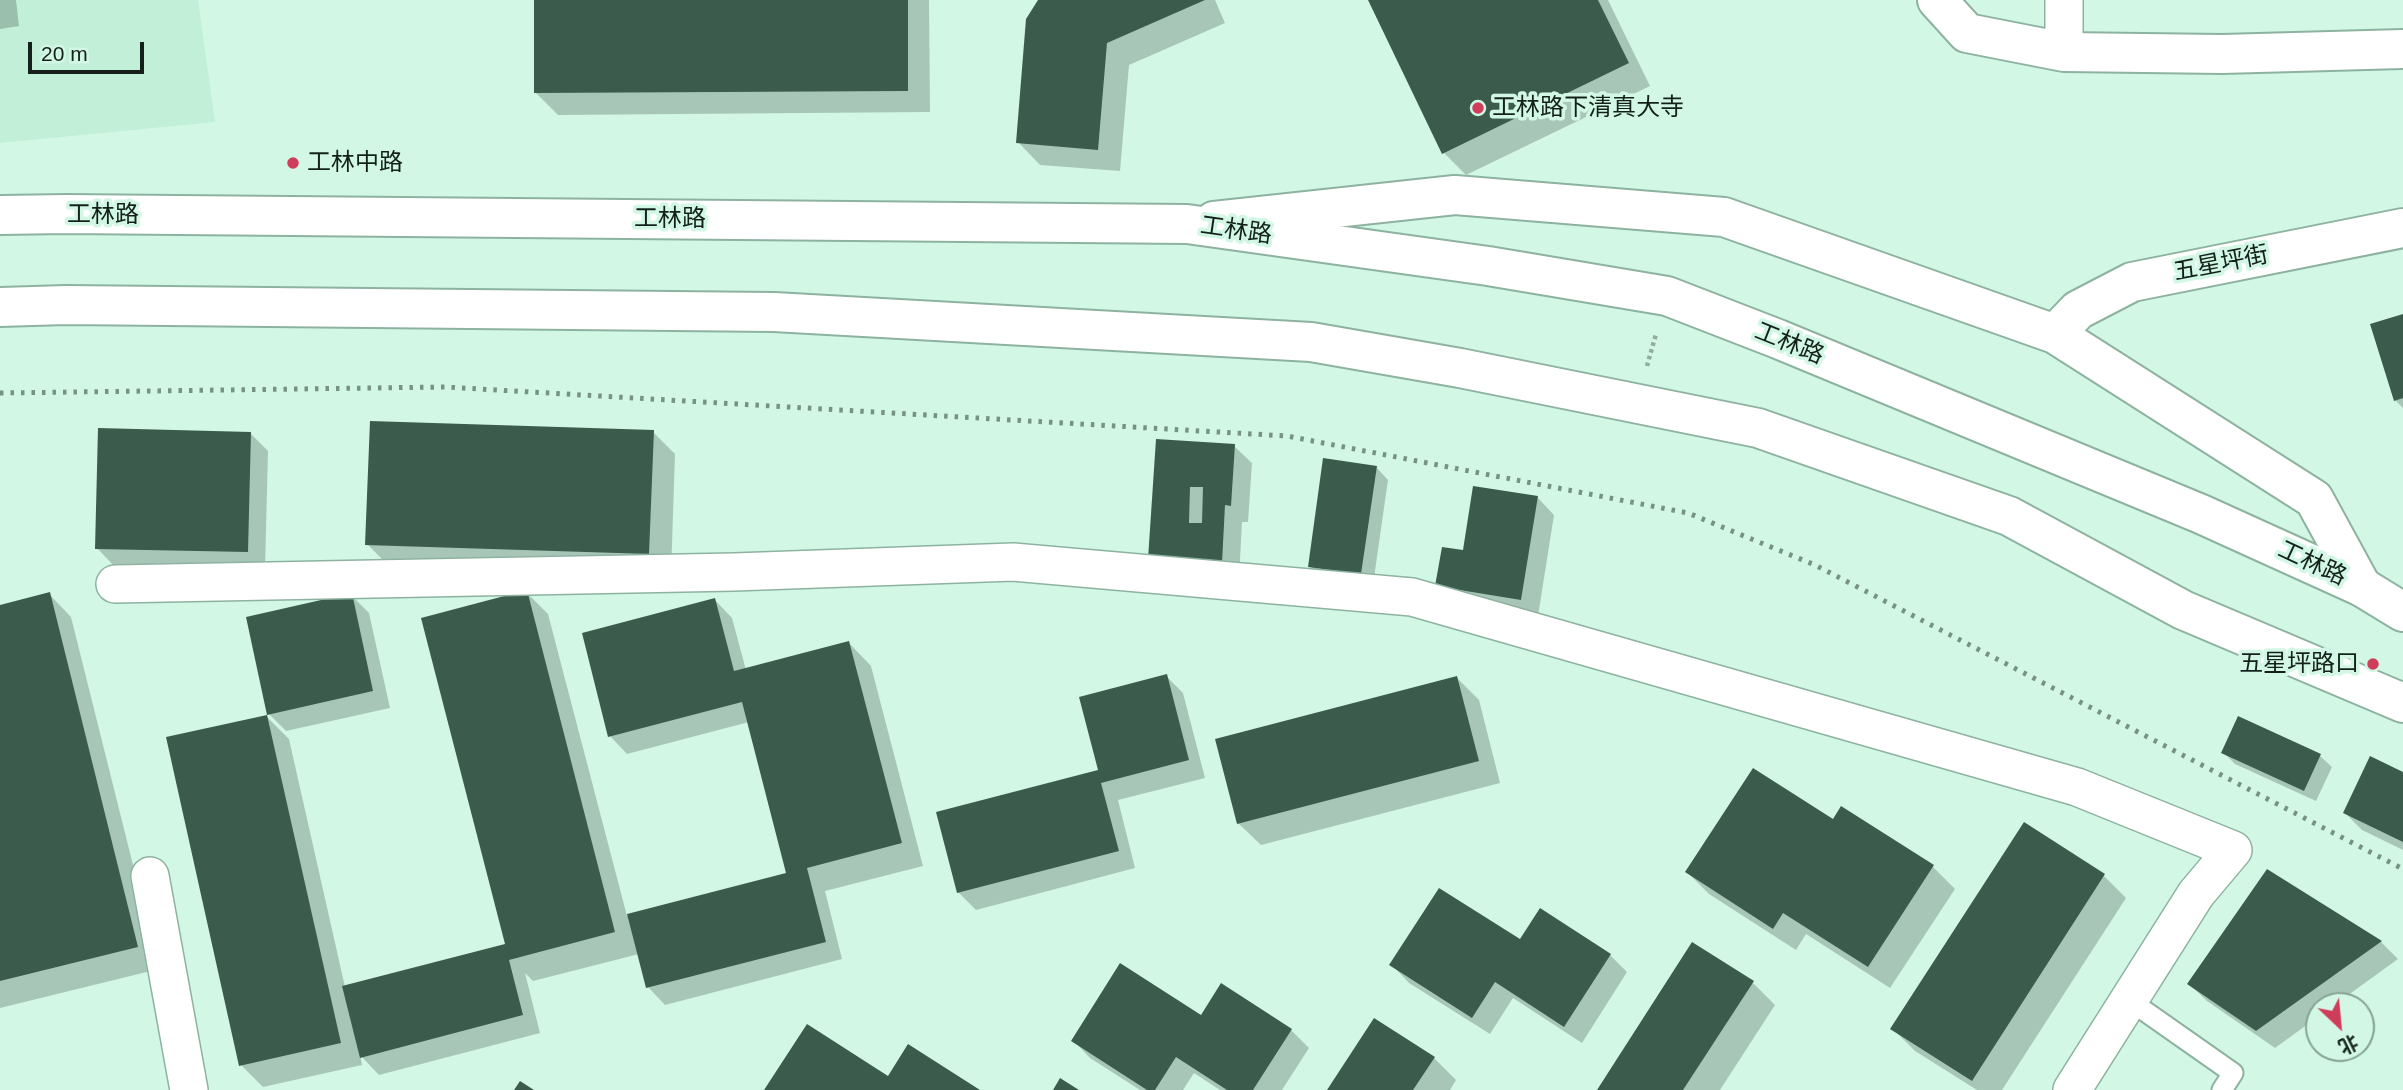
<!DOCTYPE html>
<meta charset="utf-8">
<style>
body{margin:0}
#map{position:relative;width:2403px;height:1090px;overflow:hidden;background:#d2f8e5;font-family:Helvetica,"Noto Sans SC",sans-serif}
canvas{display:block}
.north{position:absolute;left:2305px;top:992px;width:70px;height:70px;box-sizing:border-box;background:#d2f8e5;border:2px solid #86a294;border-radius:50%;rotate:154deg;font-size:19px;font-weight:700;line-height:28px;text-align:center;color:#13211a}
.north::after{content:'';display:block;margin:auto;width:24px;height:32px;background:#ce3e5a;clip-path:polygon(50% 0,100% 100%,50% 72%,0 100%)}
.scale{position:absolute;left:28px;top:42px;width:116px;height:32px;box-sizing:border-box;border:4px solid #13211a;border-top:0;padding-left:9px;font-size:21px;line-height:24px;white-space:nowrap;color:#13211a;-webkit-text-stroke:5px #d2f8e5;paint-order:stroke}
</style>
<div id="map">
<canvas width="2403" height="1090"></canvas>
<div class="north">北</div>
<div class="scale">20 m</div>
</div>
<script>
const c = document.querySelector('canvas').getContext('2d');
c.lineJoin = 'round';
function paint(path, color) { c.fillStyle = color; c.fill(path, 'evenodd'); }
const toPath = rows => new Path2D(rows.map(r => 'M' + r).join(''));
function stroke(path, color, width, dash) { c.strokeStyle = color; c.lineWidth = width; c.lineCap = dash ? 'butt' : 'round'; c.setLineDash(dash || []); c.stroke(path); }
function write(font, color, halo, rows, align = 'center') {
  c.font = font + ' Helvetica,"Noto Sans SC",sans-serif'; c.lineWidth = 7; c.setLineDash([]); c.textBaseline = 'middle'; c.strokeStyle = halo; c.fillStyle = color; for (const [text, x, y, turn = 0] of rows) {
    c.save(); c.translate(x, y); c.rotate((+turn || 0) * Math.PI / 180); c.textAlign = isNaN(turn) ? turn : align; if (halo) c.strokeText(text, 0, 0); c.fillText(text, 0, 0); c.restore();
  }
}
paint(toPath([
 [0,0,198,0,215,122,0,143]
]), '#c1efd8');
paint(toPath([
 [0,0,16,0,19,26,0,29],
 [536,0,929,0,930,112,558,115,536,93],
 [1040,0,1215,0,1225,23,1129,65,1120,171,1040,165,1018,142],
 [1370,0,1608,0,1650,86,1466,175,1444,153],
 [2403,316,2403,408,2395,400],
 [653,432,675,454,671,575,389,566,367,544],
 [250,433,268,451,265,569,114,566,97,548],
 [1157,441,1234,446,1252,463,1248,522,1242,522,1239,579,1168,576],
 [1377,468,1388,480,1373,585,1322,578,1310,566],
 [1537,497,1554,515,1538,616,1437,586],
 [526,592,548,614,627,916,790,874,749,722,627,754,610,736,715,600,732,618,746,670,849,643,871,666,923,866,825,891,842,959,665,1005,648,987,639,954,533,981,525,973,540,1033,379,1075,360,1055,362,1065,263,1087,241,1065,267,717,289,739,345,987,507,945],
 [49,594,71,617,159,969,0,1008,0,607],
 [351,595,369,613,390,708,286,731,269,714],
 [1166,676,1183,693,1205,778,1118,800,1135,868,976,910,958,892,1100,771],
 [1457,678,1479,700,1500,783,1261,845,1238,823],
 [2239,718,2320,756,2332,767,2316,801,2235,764,2223,752],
 [2403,774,2403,850,2362,830,2345,813],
 [1833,821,1933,867,1955,889,1890,988,1806,934,1796,950,1709,894,1687,872],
 [2024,824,2104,876,2126,898,2002,1090,1977,1090,1915,1051,1893,1029],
 [2267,871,2381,942,2398,959,2333,1006,2319,1006,2319,1016,2275,1048,2207,1001,2189,984],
 [1520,942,1610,955,1627,972,1582,1043,1513,998,1490,1034,1409,983,1392,965],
 [1753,983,1775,1005,1720,1090,1599,1090],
 [1222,986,1291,1030,1309,1048,1282,1090,1220,1090,1194,1073,1183,1090,1140,1090,1090,1058,1073,1040,1202,1018],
 [1434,1058,1456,1080,1450,1090,1329,1090]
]), '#0003');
paint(toPath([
 [534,0,908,0,908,91,534,93],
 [1038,0,1205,0,1107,43,1098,150,1016,143,1026,19],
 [1368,0,1598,0,1629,63,1442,154],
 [2403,314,2403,398,2394,401,2370,324],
 [370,421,654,430,649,554,365,545],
 [98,428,251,432,248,552,95,549],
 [1156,439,1235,444,1231,506,1225,505,1222,563,1148,559],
 [1190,487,1203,487,1202,523,1189,523],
 [1323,458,1377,466,1361,574,1308,567],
 [1473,486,1538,496,1521,600,1435,586,1442,547,1463,550],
 [527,590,615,932,509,960,523,1015,360,1058,342,986,505,944,421,618],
 [50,592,138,947,0,981,0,605],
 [352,593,373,691,267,715,341,1043,239,1066,166,737,267,715,246,617],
 [715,598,734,671,849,641,902,843,807,868,826,942,646,988,627,914,786,873,742,702,608,737,582,633],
 [1167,674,1189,760,1101,783,1119,851,957,893,936,812,1098,770,1079,697],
 [1457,676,1479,761,1237,824,1215,739],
 [2238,716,2321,754,2304,791,2221,753],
 [2370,756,2403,772,2403,842,2343,813],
 [1753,768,1833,819,1841,806,1934,865,1868,967,1783,913,1773,929,1685,872],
 [2024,822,2105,874,1972,1081,1890,1029],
 [2267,869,2382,941,2256,1031,2187,984],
 [1439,888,1520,939,1540,908,1611,954,1564,1027,1495,982,1472,1018,1389,965],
 [1692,942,1754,981,1683,1090,1597,1090],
 [1120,963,1201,1015,1221,983,1292,1029,1253,1090,1227,1090,1176,1057,1155,1090,1147,1090,1071,1041],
 [1374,1018,1435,1057,1413,1090,1327,1090],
 [807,1024,888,1076,908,1044,980,1090,764,1090],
 [1060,1078,1079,1090,1053,1090],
 [520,1081,534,1090,514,1090]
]), '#3b5c4c');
const lane = toPath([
 [2129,1000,2233,1073,2222,1090]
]);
const street = toPath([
 [2064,52,2064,0],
 [115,584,734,572,1013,562,1412,597,2077,787,2233,850,2196,894,2072,1090],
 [150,876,189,1090]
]);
const secondary = toPath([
 [1937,0,1967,33,2064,52,2222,54,2403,49],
 [1214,221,1455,195,1724,217,2055,334,2314,499,2362,587],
 [2055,334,2078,310,2132,282,2403,228]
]);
const highway = toPath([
 [0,215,66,214,1187,224,1488,266,1667,296,1778,339,2201,514,2362,587,2403,612],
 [0,307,66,305,774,312,1311,342,1460,368,1758,428,2009,516,2183,610,2403,703]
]);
stroke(lane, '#8eb2a0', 23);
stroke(street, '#8eb2a0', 40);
stroke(secondary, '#8eb2a0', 42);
stroke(highway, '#8eb2a0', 42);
stroke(toPath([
 [1647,366,1656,334]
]), '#90ad9e', 4.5, [3.5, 3.5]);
stroke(lane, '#fff', 19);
stroke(street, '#fff', 37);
stroke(secondary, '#fff', 38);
stroke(highway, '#fff', 38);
stroke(toPath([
 [0,393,445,387,1287,436,1688,513,1815,565,2403,869]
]), '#779285', 5, [3.5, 7]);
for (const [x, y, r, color] of [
 [1478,108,7,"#ce3e5a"],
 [293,163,7,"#ce3e5a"],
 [2373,664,7,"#ce3e5a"]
]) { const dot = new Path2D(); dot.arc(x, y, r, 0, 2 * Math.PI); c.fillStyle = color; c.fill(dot); stroke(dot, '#d2f8e5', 2.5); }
write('24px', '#13211a', '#d2f8e5', [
 ["工林路下清真大寺",1492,108],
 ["工林中路",307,163],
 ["五星坪路口",2359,664,"right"]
], 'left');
write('24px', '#13211a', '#d2f8e5', [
 ["工林路",103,215],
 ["工林路",670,219],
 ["工林路",1236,231,8],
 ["五星坪街",2221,264,-11],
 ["工林路",1789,344,22],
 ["工林路",2312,564,25]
]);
</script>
